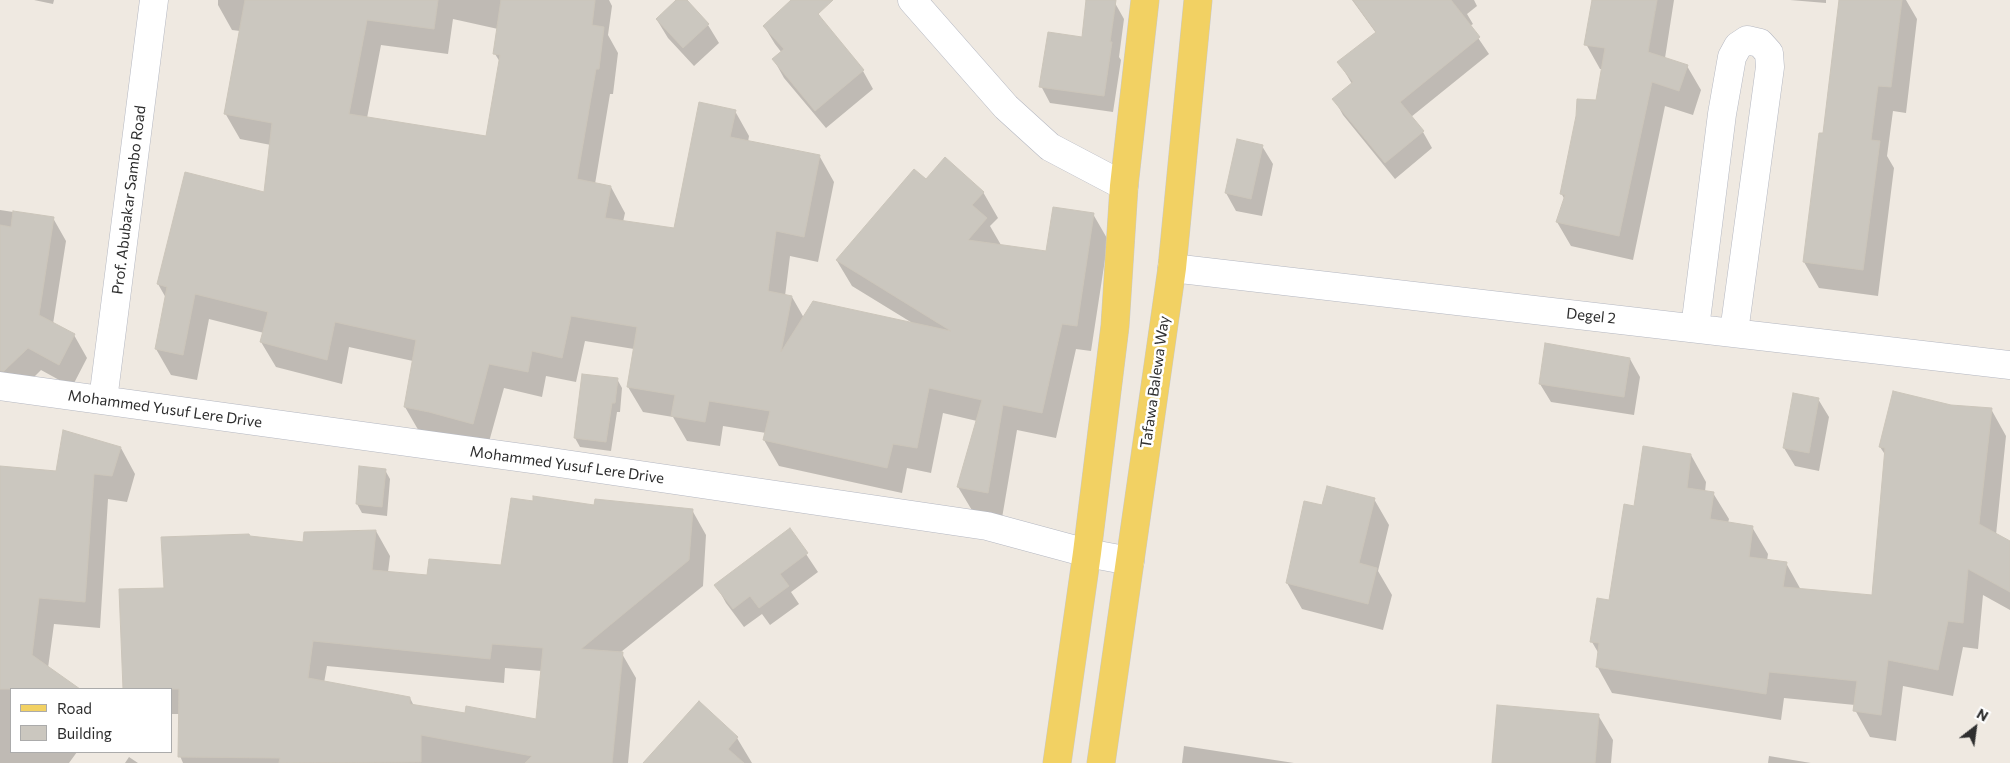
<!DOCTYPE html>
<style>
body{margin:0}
#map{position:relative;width:2010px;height:763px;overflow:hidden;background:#efe9e1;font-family:Commissioner,sans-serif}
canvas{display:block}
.legend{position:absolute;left:10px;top:688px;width:162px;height:65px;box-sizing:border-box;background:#fff;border:1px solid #ababab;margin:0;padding:6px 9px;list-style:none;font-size:15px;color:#2e2e2e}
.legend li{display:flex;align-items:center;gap:10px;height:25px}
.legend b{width:25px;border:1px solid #ababab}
.north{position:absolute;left:1950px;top:703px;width:50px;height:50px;-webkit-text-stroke:4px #fff;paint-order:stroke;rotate:30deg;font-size:14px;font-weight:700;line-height:20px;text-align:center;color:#2e2e2e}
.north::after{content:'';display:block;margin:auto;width:18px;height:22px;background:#2e2e2e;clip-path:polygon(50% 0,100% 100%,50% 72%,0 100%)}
</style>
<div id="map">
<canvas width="2010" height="763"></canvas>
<ul class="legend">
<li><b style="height:6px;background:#f2d163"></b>Road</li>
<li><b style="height:14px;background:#cbc7bf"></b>Building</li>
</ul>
<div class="north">N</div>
</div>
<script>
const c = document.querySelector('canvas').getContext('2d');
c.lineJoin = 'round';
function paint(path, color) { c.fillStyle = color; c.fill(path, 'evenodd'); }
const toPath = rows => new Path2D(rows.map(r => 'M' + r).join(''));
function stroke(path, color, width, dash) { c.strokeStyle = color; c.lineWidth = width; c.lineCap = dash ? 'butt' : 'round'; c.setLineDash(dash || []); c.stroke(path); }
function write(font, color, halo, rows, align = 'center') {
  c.font = font + ' Commissioner,sans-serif'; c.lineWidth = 5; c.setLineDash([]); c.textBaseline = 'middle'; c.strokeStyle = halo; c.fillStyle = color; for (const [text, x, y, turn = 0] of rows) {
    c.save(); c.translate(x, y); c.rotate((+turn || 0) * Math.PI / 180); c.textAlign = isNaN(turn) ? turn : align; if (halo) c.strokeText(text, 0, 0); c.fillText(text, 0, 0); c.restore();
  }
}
paint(toPath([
 [34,0,54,0,53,4],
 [218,0,609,0,612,6,608,35,618,53,613,94,610,94,595,184,611,187,625,213,623,222,675,229,735,111,749,136,748,142,820,157,834,182,818,262,790,256,785,296,792,297,804,318,914,324,852,286,837,261,926,181,983,192,998,218,990,226,1001,245,999,246,1047,253,1093,214,1108,240,1091,351,1076,349,1056,438,1017,430,1002,518,973,512,958,487,977,421,943,413,931,473,907,468,902,493,779,466,764,440,766,433,723,426,720,446,687,441,673,417,643,412,628,387,634,349,585,341,576,382,546,376,542,397,504,388,487,449,420,433,405,407,413,361,349,347,342,384,276,367,261,342,264,333,209,319,197,380,171,375,156,349,166,298,158,284,265,193,271,145,240,139,225,113,240,31,232,30,218,5],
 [453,19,498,29,495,54,500,62,487,137,367,118,381,45,448,54],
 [678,0,685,0,708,25,719,43,694,66,668,38,657,20],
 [792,0,806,0,818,13,826,26,863,71,873,89,826,128,784,78,774,60,782,53,775,44,764,26],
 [1088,0,1115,3,1124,19,1119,57,1121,60,1113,112,1050,103,1041,86,1083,39],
 [1352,0,1474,0,1477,6,1467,14,1473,24,1470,26,1489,54,1411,117,1423,132,1432,148,1395,179,1343,115,1334,99,1352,84,1339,62,1376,33],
 [1593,0,1674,0,1665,58,1687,66,1701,90,1693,115,1665,106,1633,260,1571,246,1557,222,1565,200,1561,193,1597,102,1603,69,1600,69,1586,44],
 [1790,0,1826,0,1826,3],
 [1840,0,1906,0,1917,19,1906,113,1893,111,1887,156,1894,168,1878,296,1819,288,1804,262,1824,135],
 [1262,146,1273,164,1262,216,1236,211,1226,193],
 [0,210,53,218,66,241,53,324,74,335,87,358,72,387,41,370,28,383,0,377],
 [1630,359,1640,377,1634,415,1551,402,1540,384],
 [617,379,622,388,620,412,617,412,611,451,580,447,575,438],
 [1818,399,1829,417,1819,471,1795,466,1784,448],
 [1951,406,1991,409,2006,436,1996,535,2010,543,2010,610,1983,595,1978,649,1963,647,1953,696,1903,686,1896,741,1870,737,1855,710,1855,705,1784,698,1781,720,1612,693,1597,666,1599,654,1592,642,1610,601,1635,507,1691,455,1706,482,1705,492,1713,493,1729,519,1728,523,1752,527,1768,554,1767,561,1786,563,1801,590,1873,597,1886,456,1880,447],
 [121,448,135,474,127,502,108,499,100,628,54,624,48,668,77,689,11,689,11,752,77,752,69,763,0,763,0,468,57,472],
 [360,468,385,470,390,479,387,516,362,513,357,504],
 [1374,499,1389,525,1378,571,1392,595,1383,630,1302,609,1287,583,1323,507],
 [595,506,692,510,706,535,703,586,621,652,636,678,628,763,183,763,180,756,180,714,171,714,171,689,124,689,120,590,165,589,250,538,304,544,376,531,390,556,388,572,429,577,502,566],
 [327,666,504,683,505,668,542,671,537,720,466,714,414,706,410,698,324,683],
 [790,530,818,572,791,592,799,604,770,625,762,614,744,627,726,603,716,585],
 [699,703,737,738,752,763,644,763],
 [1598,715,1613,740,1611,763,1493,763],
 [1184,746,1294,763,1182,763],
 [1769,756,1811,763,1768,763],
 [129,757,138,763,125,763]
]), '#0003');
const building = toPath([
 [245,0,438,0,434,29,367,20,349,114,486,136,500,55,493,54,501,0,595,0,592,25,604,27,599,69,596,69,577,179,611,186,605,218,674,228,699,102,736,110,730,137,820,155,804,237,776,231,768,291,792,296,781,352,813,301,951,331,836,260,914,169,926,179,945,157,984,192,972,205,987,218,968,240,1046,251,1053,207,1094,213,1077,326,1062,324,1042,413,1003,405,988,493,957,487,982,400,929,388,917,448,893,444,887,468,763,440,770,411,709,401,705,422,671,416,675,395,627,387,637,327,571,316,562,358,532,351,528,372,489,364,473,424,429,412,404,407,416,340,335,322,327,360,260,342,268,312,195,294,183,355,155,349,167,287,157,284,185,172,264,192,272,123,224,114,245,0],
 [676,0,687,0,709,24,683,48,656,19,676,0],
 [791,0,833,0,818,14,864,70,815,111,772,59,784,49,763,26,791,0],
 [1086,0,1116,0,1110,42,1112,42,1104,96,1039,87,1048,32,1082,37,1086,0],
 [1353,0,1451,0,1480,37,1400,102,1424,131,1385,163,1332,99,1353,82,1337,62,1376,32,1353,0],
 [1592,0,1657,0,1648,52,1688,65,1679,91,1652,82,1619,236,1556,222,1565,195,1560,194,1576,116,1577,99,1596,100,1605,48,1584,45,1592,0],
 [1839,0,1902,0,1891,87,1878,86,1871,140,1880,141,1863,270,1803,262,1819,133,1823,133,1839,0],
 [1237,139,1263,145,1251,199,1225,193,1237,139],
 [13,211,54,217,39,315,75,334,59,365,28,348,4,371,0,371,0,225,11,227,13,211],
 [1545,343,1630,358,1624,397,1539,384,1545,343],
 [582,374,618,378,615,403,612,403,606,442,574,438,582,374],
 [1893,391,1951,405,1992,408,1979,524,2010,541,2010,592,1968,569,1963,623,1948,621,1938,670,1888,660,1881,715,1853,711,1857,681,1769,672,1766,694,1596,667,1599,643,1590,642,1597,598,1609,600,1624,504,1634,506,1643,446,1691,454,1687,488,1714,492,1710,519,1753,526,1749,557,1787,562,1783,587,1872,595,1885,448,1879,447,1893,391],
 [1793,393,1819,398,1809,453,1783,448,1793,393],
 [63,430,121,447,112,476,94,474,85,602,39,598,32,655,80,689,0,689,0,466,56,471,63,430],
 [359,466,386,469,382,507,356,504,359,466],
 [1327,486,1375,498,1359,563,1377,568,1368,604,1286,583,1304,501,1322,505,1327,486],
 [533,496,594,505,595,499,693,509,689,560,581,649,623,652,612,763,525,763,532,756,421,735,421,762,279,763,280,758,178,757,179,689,123,689,119,589,164,588,161,537,249,534,250,536,303,542,304,532,376,530,372,570,427,575,429,559,501,565,511,498,533,501,533,496],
 [313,641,490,659,492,644,543,648,536,719,466,706,465,713,410,704,410,697,308,678,313,641],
 [790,528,808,553,780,574,789,586,759,608,750,596,733,609,714,585,790,528],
 [699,701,738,737,728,749,744,763,643,763,699,701],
 [1497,705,1599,714,1595,763,1492,763,1497,705]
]);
paint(building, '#cbc7bf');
stroke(building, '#cbc5ba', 1);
const minor = toPath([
 [912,0,1006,107,1050,147,1124,186],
 [1172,268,2010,365],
 [1695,328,1722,114,1732,57,1738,46,1747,40,1760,43,1769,53,1770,67,1734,332],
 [0,386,538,460,987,526,1087,553,1130,561],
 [103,400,154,0]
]);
const major = toPath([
 [1057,763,1087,553,1115,326,1124,186,1145,0],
 [1101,763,1172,268,1198,0]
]);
stroke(minor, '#b4b7c1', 29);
stroke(major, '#c9c9c9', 29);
stroke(minor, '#fff', 28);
stroke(major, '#f2d163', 28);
write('15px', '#2e2e2e', '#fff', [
 ["Prof. Abubakar Sambo Road",129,200,-83],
 ["Degel 2",1591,316,6],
 ["Tafawa Balewa Way",1155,382,-82],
 ["Mohammed Yusuf Lere Drive",165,409,8],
 ["Mohammed Yusuf Lere Drive",567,465,8]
]);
</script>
